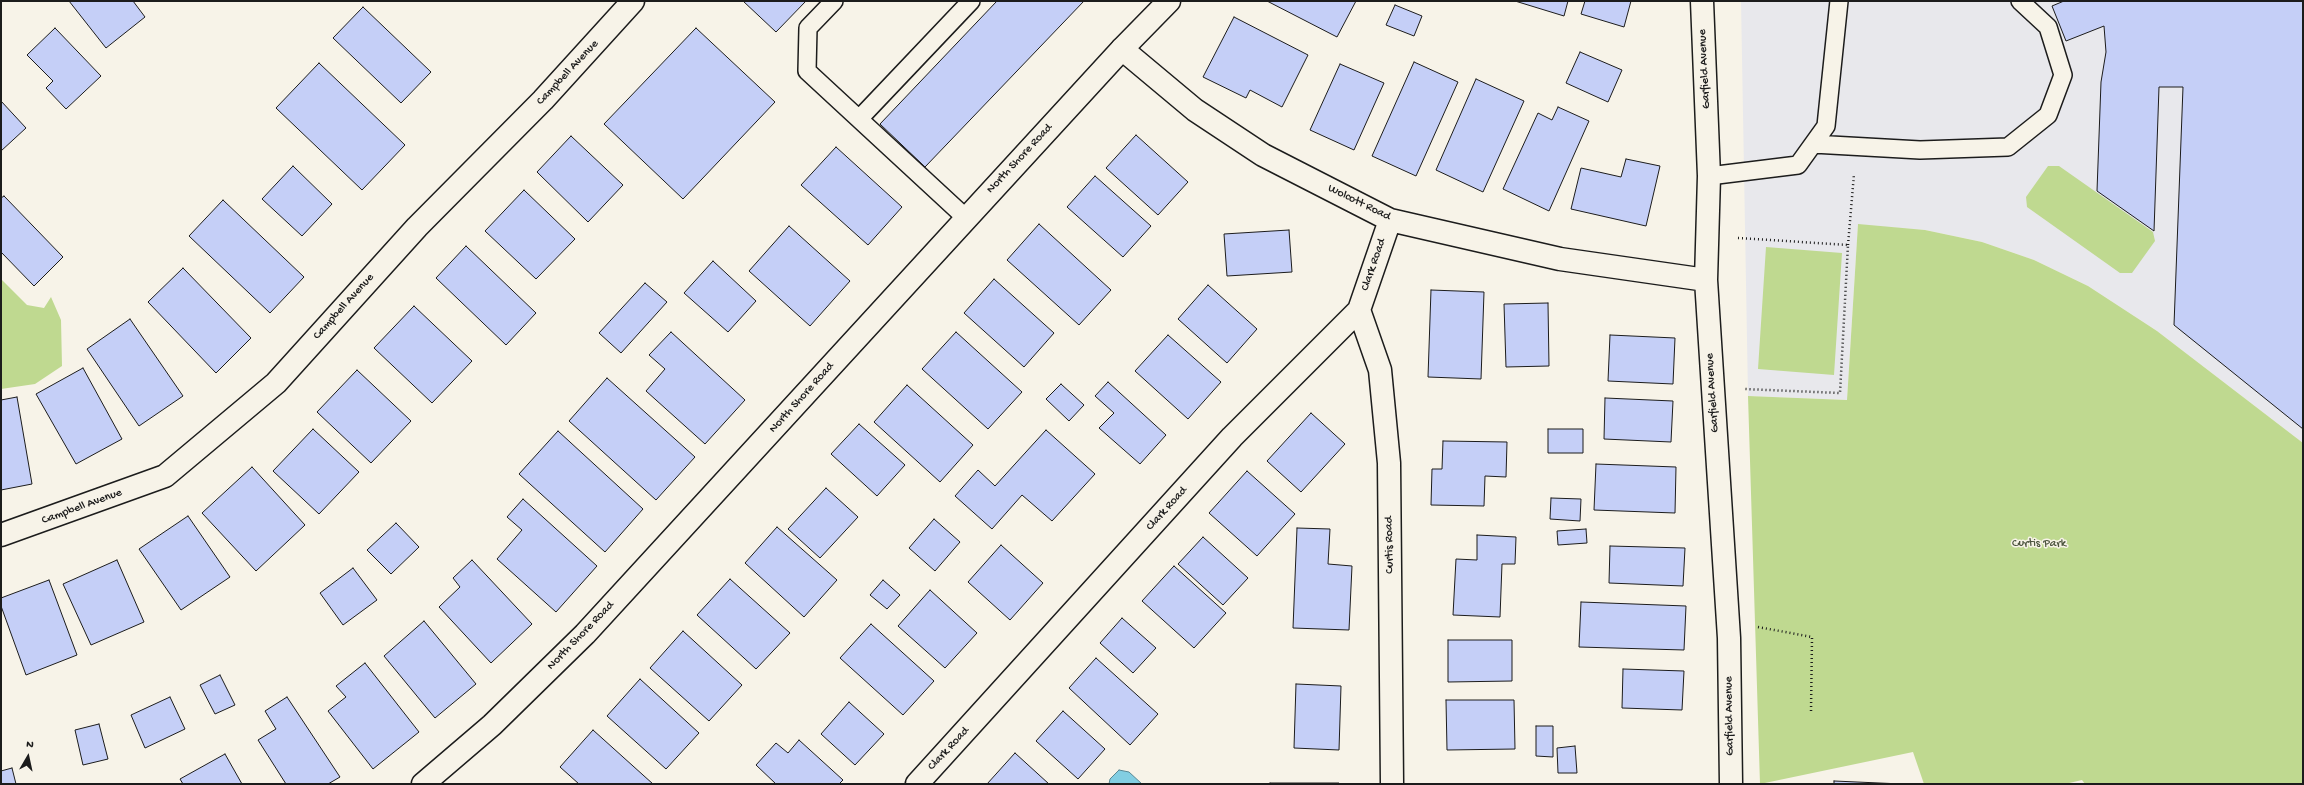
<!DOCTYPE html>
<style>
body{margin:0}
#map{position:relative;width:2304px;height:785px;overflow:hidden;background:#f7f3e8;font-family:"Gochi Hand",sans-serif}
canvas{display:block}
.frame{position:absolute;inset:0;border:2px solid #1c1c1c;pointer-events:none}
.north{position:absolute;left:8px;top:737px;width:40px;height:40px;-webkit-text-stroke:3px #f7f3e8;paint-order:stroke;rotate:9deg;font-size:11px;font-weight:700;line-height:16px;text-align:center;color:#1c1c1c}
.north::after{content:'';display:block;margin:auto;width:14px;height:18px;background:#1c1c1c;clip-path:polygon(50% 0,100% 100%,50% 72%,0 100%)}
</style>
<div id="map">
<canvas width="2304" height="785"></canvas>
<div class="frame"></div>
<div class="north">N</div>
</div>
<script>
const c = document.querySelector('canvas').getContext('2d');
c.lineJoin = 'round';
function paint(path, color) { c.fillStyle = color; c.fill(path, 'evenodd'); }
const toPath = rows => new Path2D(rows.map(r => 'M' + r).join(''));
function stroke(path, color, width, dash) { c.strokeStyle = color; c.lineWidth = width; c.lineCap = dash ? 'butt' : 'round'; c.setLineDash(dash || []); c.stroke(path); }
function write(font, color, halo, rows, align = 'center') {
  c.font = font + ' "Gochi Hand",sans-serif'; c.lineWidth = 3; c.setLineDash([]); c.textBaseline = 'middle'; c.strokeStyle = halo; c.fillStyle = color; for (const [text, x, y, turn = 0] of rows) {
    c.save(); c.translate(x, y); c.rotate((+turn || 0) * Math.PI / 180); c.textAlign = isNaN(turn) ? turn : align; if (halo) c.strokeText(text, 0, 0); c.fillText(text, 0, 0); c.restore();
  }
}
paint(toPath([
 [1741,1,2303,1,2303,443,2157,331,2088,286,2034,260,1982,242,1925,230,1858,225,1847,400,1748,396]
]), '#e8e8ec');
paint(toPath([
 [2048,166,2059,166,2153,232,2155,241,2132,273,2120,273,2027,207,2026,197],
 [1858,224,1925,230,1982,242,2034,260,2088,286,2157,331,2303,443,2303,784,2085,784,2082,780,2065,784,1924,784,1913,752,1760,784,1748,396,1847,400],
 [1766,247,1842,253,1834,375,1758,369],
 [1,279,27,305,44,308,51,297,61,320,62,366,35,384,1,389]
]), '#bfd990');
const water = toPath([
 [1119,770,1129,772,1142,784,1109,784,1110,779,1119,770]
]);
paint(water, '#82cee2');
stroke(water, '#598793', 1);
const building = toPath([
 [69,1,133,1,145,17,106,48,69,1],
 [743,1,806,1,776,32,743,1],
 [997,1,1084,1,925,167,880,124,997,1],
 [1267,1,1356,1,1337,37,1267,1],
 [1515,1,1568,1,1564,16,1515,1],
 [1585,1,1631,1,1624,27,1581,14,1585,1],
 [2064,1,2303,1,2303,429,2174,325,2183,87,2159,87,2154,231,2097,191,2101,82,2106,52,2104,26,2066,41,2052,6,2064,1],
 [1395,5,1422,16,1414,36,1386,25,1395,5],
 [363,7,431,72,401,103,333,38,363,7],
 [1234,17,1308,55,1282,107,1250,90,1246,98,1203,77,1234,17],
 [55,28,101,76,66,109,46,88,53,81,27,55,55,28],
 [696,28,775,102,683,199,604,124,696,28],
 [1580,52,1622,70,1608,102,1566,83,1580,52],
 [1414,62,1458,82,1416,176,1372,156,1414,62],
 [319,63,405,145,362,190,276,108,319,63],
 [1340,64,1384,83,1354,150,1310,130,1340,64],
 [1476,79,1524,101,1483,192,1436,170,1476,79],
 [1,101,26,128,1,151,1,101],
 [1558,107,1589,121,1549,211,1503,189,1538,113,1552,120,1558,107],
 [1136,135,1188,182,1158,215,1106,168,1136,135],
 [571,136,623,185,588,222,537,172,571,136],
 [836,147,902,207,868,245,801,185,836,147],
 [1626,159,1660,166,1646,226,1571,209,1581,168,1621,177,1626,159],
 [293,166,332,204,302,236,262,199,293,166],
 [1095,176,1151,226,1123,257,1067,207,1095,176],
 [524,190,575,239,536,279,485,231,524,190],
 [4,196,63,257,34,286,1,252,1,198,4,196],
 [223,200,304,277,270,313,189,236,223,200],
 [1039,224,1111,290,1079,325,1007,260,1039,224],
 [789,226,850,281,810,326,749,271,789,226],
 [1289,230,1292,272,1227,276,1224,234,1289,230],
 [466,246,536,313,506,345,436,278,466,246],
 [713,261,756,301,728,332,684,293,713,261],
 [183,268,251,338,216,373,148,302,183,268],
 [994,279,1054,333,1024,367,964,313,994,279],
 [645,283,667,302,621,353,599,333,645,283],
 [1208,285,1257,329,1227,363,1178,319,1208,285],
 [1431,290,1484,292,1481,379,1428,377,1431,290],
 [1548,303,1549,366,1506,367,1504,304,1548,303],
 [414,306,472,361,432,403,374,348,414,306],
 [130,319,183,396,139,426,87,349,130,319],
 [671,332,745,400,705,444,646,391,665,369,649,355,671,332],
 [956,332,1022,392,988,429,922,369,956,332],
 [1168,335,1221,382,1188,419,1135,371,1168,335],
 [1610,335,1675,338,1673,384,1608,381,1610,335],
 [83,368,122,439,76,464,36,394,83,368],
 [357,370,411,421,371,463,317,412,357,370],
 [607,378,695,457,656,500,569,421,607,378],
 [1108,382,1166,435,1140,464,1099,428,1114,413,1095,396,1108,382],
 [1061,384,1084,405,1069,421,1046,399,1061,384],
 [907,385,973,445,940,482,874,422,907,385],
 [17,397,32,484,1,490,1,400,17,397],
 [1605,398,1673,401,1671,442,1604,439,1605,398],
 [1311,413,1345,444,1301,492,1267,461,1311,413],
 [859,424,905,465,877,496,831,454,859,424],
 [313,429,359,472,319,514,273,471,313,429],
 [1548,429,1583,429,1583,453,1548,453,1548,429],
 [1046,430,1095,474,1052,521,1022,495,992,529,955,496,978,470,995,486,1046,430],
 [558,431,643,509,605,552,519,474,558,431],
 [1443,441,1507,442,1506,477,1485,476,1484,506,1431,505,1432,469,1442,469,1443,441],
 [1596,464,1676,467,1675,513,1594,510,1596,464],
 [252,467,305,525,256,571,202,513,252,467],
 [1247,471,1295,514,1257,556,1209,513,1247,471],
 [826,488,858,517,820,558,788,529,826,488],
 [1551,498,1581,499,1580,521,1550,519,1551,498],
 [523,499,597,566,556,612,497,559,522,530,507,517,523,499],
 [188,516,230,577,181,610,139,549,188,516],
 [934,519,960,542,935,571,909,548,934,519],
 [396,523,419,547,391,574,367,550,396,523],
 [777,527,837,580,804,617,745,563,777,527],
 [1297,528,1330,529,1328,564,1352,566,1349,630,1293,628,1297,528],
 [1586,529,1587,543,1558,545,1557,531,1586,529],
 [1477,535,1516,537,1515,564,1502,564,1500,617,1453,615,1456,559,1477,560,1477,535],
 [1203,537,1248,578,1223,605,1178,564,1203,537],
 [1001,545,1043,583,1010,620,968,582,1001,545],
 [1610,546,1685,548,1683,586,1609,583,1610,546],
 [117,560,144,622,91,645,63,584,117,560],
 [472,560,532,624,491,663,439,607,460,587,453,578,472,560],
 [1174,566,1226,613,1194,648,1142,601,1174,566],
 [353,568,377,600,343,625,320,593,353,568],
 [730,579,790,633,756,669,697,615,730,579],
 [49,580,77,655,26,675,1,606,1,598,49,580],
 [883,580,900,595,887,609,870,595,883,580],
 [930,590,977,633,945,668,898,626,930,590],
 [1581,602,1686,606,1684,650,1579,647,1581,602],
 [1122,618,1156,648,1133,673,1100,643,1122,618],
 [424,621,476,684,435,718,384,656,424,621],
 [871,624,934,681,903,715,840,658,871,624],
 [683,631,742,685,709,721,650,668,683,631],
 [1448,640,1512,640,1512,681,1448,682,1448,640],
 [1096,658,1158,714,1130,745,1069,688,1096,658],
 [365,663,419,732,373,769,328,711,346,697,336,686,365,663],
 [1623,669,1684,671,1682,710,1622,708,1623,669],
 [220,675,235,705,215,714,200,685,220,675],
 [640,679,699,733,666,769,607,716,640,679],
 [1296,684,1341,686,1339,750,1294,748,1296,684],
 [170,697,185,729,145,748,131,715,170,697],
 [287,697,340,777,328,784,286,784,258,740,276,729,265,711,287,697],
 [1446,700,1514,700,1515,749,1447,750,1446,700],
 [849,702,884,734,855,765,821,734,849,702],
 [1063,711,1105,749,1078,779,1036,741,1063,711],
 [99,724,108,759,83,765,75,730,99,724],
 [1536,726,1553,726,1553,757,1536,756,1536,726],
 [593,730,653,784,579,784,560,767,593,730],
 [799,740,843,780,839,784,776,784,756,765,776,743,788,753,799,740],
 [1575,746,1577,773,1558,773,1557,748,1575,746],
 [1015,753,1049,784,987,784,1015,753],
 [225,754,242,784,183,784,180,779,225,754],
 [12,768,16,784,1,784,1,771,12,768],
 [1834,781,1902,784,1834,784,1834,781],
 [1270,783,1339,783,1339,784,1270,784,1270,783]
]);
paint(building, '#c5cff7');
stroke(building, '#1c1c1c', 1);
const lane = toPath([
 [834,1,808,28,807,71,966,218],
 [859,119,971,1],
 [1813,144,1920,150,2008,147,2048,115,2063,75,2048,27,2020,1],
 [1709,176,1798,165,1826,126,1839,1]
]);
const street = toPath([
 [1702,1,1709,176,1706,280,1729,638,1731,784],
 [1122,49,1195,110,1263,155,1390,220,1560,259,1706,280],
 [1359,310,1380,370,1389,463,1392,784],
 [1,535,165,476,276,383,417,227,543,100,633,1],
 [917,784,1232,437,1359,310,1390,220]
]);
const secondary = toPath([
 [423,784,492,725,585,634,1122,49,1169,1]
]);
stroke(lane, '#1c1c1c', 20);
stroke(street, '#1c1c1c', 25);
stroke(secondary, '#1c1c1c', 25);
stroke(toPath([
 [1738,238,1848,245,1840,393,1744,389],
 [1848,245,1854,174],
 [1758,627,1812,637,1811,712]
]), '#1c1c1c', 2.5, [1, 3]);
stroke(lane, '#f7f3e8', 17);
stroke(street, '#f7f3e8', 22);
stroke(secondary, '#f7f3e8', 22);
write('12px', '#1c1c1c', '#f7f3e8', [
 ["Garfield Avenue",1705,69,-93],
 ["Campbell Avenue",568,73,-47],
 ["North Shore Road",1020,159,-47],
 ["Wolcott Road",1359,203,26],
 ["Clark Road",1374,265,-71],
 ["Campbell Avenue",344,307,-48],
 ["Garfield Avenue",1713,393,-94],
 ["North Shore Road",802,398,-48],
 ["Campbell Avenue",82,507,-20],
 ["Clark Road",1167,509,-48],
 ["Curtis Road",1390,545,-91],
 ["North Shore Road",581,636,-46],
 ["Garfield Avenue",1730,716,-91],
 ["Clark Road",949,749,-47]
]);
write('12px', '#4d553f', '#f7f3e8', [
 ["Curtis Park",2039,544]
]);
</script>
